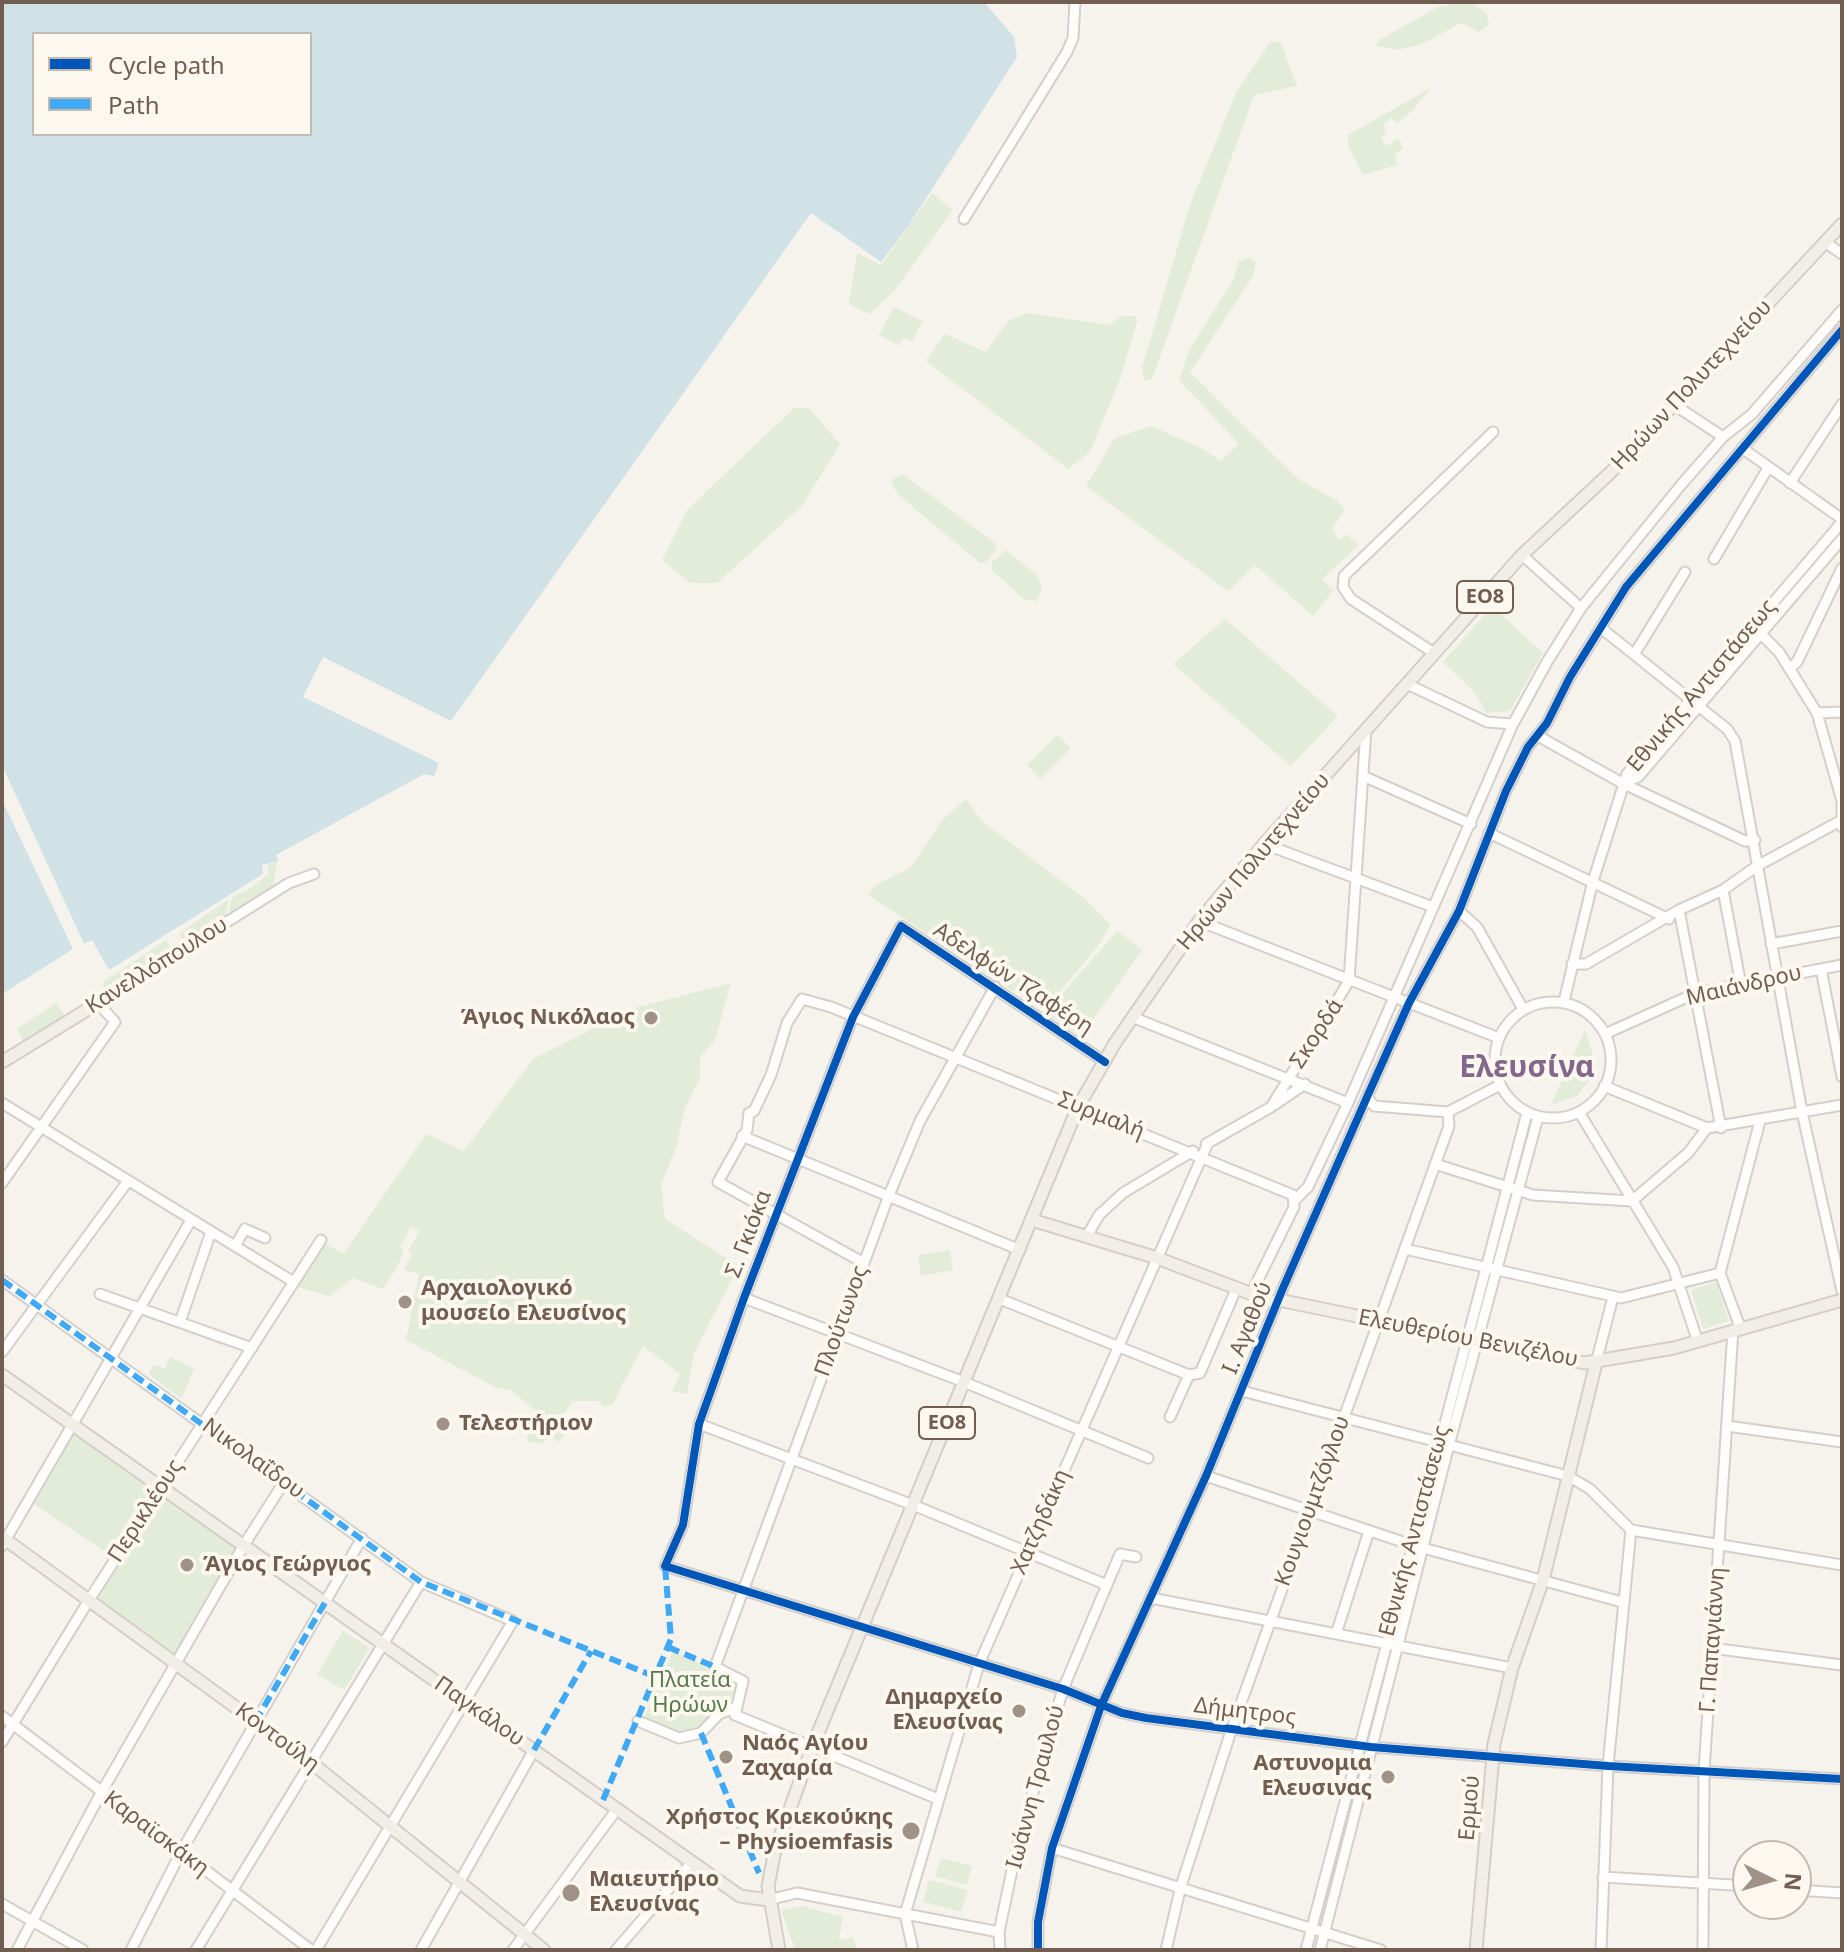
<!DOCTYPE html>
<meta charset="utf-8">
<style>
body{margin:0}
#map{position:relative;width:1844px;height:1952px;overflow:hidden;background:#f6f3ed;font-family:"Noto Sans",sans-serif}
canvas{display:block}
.frame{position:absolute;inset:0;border:4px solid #715e50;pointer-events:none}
.legend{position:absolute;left:32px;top:32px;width:280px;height:104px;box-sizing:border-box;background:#fdf8ef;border:2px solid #c5baaf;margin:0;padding:10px 14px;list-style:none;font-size:24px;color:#715e50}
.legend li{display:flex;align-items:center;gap:16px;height:40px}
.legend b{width:40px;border:2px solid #c5baaf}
.north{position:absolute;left:1732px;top:1840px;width:80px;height:80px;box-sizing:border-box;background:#fdf8ef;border:2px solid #c5baaf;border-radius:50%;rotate:95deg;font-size:22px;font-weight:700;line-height:32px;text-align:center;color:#715e50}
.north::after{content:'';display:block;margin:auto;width:28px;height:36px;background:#a09287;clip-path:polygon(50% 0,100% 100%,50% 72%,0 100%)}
</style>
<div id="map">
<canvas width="1844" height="1952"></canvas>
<div class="frame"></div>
<ul class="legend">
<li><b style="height:10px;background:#0057b8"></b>Cycle path</li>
<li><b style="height:10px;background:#3fa9f5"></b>Path</li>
</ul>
<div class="north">N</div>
</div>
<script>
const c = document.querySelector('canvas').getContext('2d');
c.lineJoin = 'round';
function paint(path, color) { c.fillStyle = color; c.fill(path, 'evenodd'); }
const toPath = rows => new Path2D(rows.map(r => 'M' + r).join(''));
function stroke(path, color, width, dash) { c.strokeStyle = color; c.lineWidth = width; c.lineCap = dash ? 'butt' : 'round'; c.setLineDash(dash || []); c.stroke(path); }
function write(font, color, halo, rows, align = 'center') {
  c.font = font + ' "Noto Sans",sans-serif'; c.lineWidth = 8; c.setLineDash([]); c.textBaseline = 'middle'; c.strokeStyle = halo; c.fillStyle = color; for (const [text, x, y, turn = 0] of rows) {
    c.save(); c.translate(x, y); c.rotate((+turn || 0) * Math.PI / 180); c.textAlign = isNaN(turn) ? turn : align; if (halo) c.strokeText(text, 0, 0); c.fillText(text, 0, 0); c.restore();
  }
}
paint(toPath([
 [1461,2,1474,4,1486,13,1489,25,1479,32,1461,23,1422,44,1398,50,1376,46,1379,40,1438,7],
 [1271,41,1281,43,1297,86,1254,95,1152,379,1144,381,1142,368,1190,205,1236,93],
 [1431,88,1412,111,1397,123,1392,118,1383,124,1386,132,1381,138,1386,146,1398,138,1403,148,1395,155,1397,165,1363,175,1348,146,1348,135],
 [932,193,953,210,894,291,870,314,849,304,857,253,881,265],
 [1249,258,1256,262,1253,276,1190,372,1298,479,1338,501,1345,510,1332,529,1339,540,1347,535,1359,545,1322,579,1333,591,1313,616,1255,565,1228,591,1086,486,1115,438,1151,426,1201,448,1221,461,1239,444,1179,380,1190,348,1233,281,1239,261],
 [894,307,923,321,912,341,904,338,898,345,879,335],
 [1028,313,1108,325,1122,316,1136,316,1137,322,1119,382,1090,452,1068,469,926,361,945,334,986,352,1008,321],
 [794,408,809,408,840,444,802,506,717,583,690,583,662,560,687,510],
 [902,474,995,543,997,549,986,562,980,563,901,497,893,487,892,480],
 [1006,550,1037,575,1042,588,1037,601,1025,600,992,570,992,562],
 [1492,606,1543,653,1510,711,1486,713,1475,693,1443,662],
 [1225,619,1338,716,1291,766,1173,664],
 [1057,735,1071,748,1040,779,1027,765],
 [966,799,982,821,1085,899,1111,925,1098,946,1043,1011,868,895,874,886,910,868,942,820],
 [277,862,273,889,228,916,232,897,248,890,269,873,267,865],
 [229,899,225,919,185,943,179,933],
 [1117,931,1142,950,1081,1037,1046,1013],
 [166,940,172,950,165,955,162,951,151,965,106,994,103,982],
 [731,983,715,1040,700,1057,700,1077,685,1108,676,1148,661,1185,665,1219,739,1266,694,1353,687,1394,672,1391,680,1374,643,1346,612,1405,603,1407,599,1401,573,1401,557,1422,566,1432,559,1442,551,1438,540,1444,528,1442,525,1422,532,1424,538,1412,510,1390,497,1388,406,1340,419,1274,404,1270,412,1254,408,1252,419,1231,411,1227,400,1247,404,1250,398,1266,383,1289,353,1278,329,1296,298,1287,324,1244,344,1253,426,1134,464,1151,534,1058,634,1008],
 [56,1003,65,1017,24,1042,17,1029],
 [1585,1030,1594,1058,1592,1077,1577,1096,1551,1105],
 [950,1250,953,1270,921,1276,918,1255],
 [1716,1282,1729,1321,1703,1329,1691,1290],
 [170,1357,194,1368,182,1399,149,1375,153,1365,165,1368],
 [73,1429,156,1486,110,1555,32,1503],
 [163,1493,238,1548,175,1657,94,1598],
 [343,1631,370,1648,344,1690,317,1674],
 [673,1651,740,1682,728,1708,699,1731,680,1735,644,1718],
 [941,1858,972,1866,967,1885,935,1876],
 [929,1880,968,1890,961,1912,923,1902],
 [802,1906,843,1917,839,1940,853,1937,857,1950,795,1950,781,1910]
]), '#e3ecd9');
paint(toPath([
 [2,2,984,2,1014,37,1017,57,909,225,881,262,811,213,451,721,323,657,303,697,439,763,434,776,424,774,276,855,279,861,262,865,263,874,109,970,92,940,84,944,2,765],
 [34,34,310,34,310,134,34,134],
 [2,800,73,949,2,994]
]), '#d0e2e5');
const minor = toPath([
 [964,219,1067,52,1073,38,1075,2],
 [1825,242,1842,254],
 [1673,404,1723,437],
 [1742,448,1842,519],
 [1790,483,1842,404],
 [1522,555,1581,608],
 [1714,559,1768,468],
 [1601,628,1727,729,1735,741,1802,1112,1842,1291],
 [1757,630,1779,652,1817,713,1842,801,1842,827],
 [1434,653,1351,599,1343,587,1344,576,1493,432],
 [1635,653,1685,572],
 [1790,668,1797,662,1842,568],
 [1407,684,1487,722,1513,724],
 [1817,713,1842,712],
 [1538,736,1622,783,1745,841,1755,840],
 [1363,776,1471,824],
 [1622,783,1638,777,1842,539],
 [1489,833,1669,919],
 [1264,844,1433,907],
 [1723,890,1741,985],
 [1679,910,1721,1128],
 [1459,911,1477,927,1523,1009],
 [1199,921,1499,1038],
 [1771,944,1842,931],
 [1572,964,1586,964,1679,910,1723,890,1757,866,1842,820],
 [1821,969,1842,1077],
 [1564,1001,1593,881,1627,774,1842,522],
 '1495 1060a58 58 0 1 1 116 0a58 58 0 1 1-116 0Z',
 [1132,1017,1348,1103],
 [1605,1034,1696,993,1842,965],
 [1105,1062,901,926,853,1017,744,1298,699,1424,683,1525,665,1566,1063,1689,1122,1713,1146,1718,1371,1747,1608,1766,1842,1779],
 [1604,1086,1707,1128,1842,1105],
 [1367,1097,1374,1106,1448,1112],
 [2,1103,292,1281],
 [1274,1105,1305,1084],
 [1579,1112,1673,1267,1698,1342],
 [742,1136,1020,1250],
 [1206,1144,1271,1107,1349,981,1366,729],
 [1435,1164,1533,1195,1632,1201,1688,1153,1707,1128],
 [2,1183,115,1022,98,1003,289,883,314,874],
 [1296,1199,1308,1187,1348,1103,1513,724,1547,662,1581,608,1681,485,1723,437,1752,414,1842,310],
 [1087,1236,1099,1215,1123,1193,1193,1151],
 [235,1246,245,1229,265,1238],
 [1405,1249,1621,1298,1720,1273,1760,1121],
 [864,1263,718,1182,747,1130,749,1113,754,1111,771,1075,787,1023,802,999,831,1007,1293,1195,1294,1207,1252,1292],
 [1720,1273,1740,1327],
 [2,1280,421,1582,513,1621,316,1950],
 [100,1294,252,1348],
 [744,1298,964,1382,1148,1458],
 [1000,1299,1189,1375],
 [180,1322,211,1232],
 [2,1352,128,1181],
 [1596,1363,1613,1297],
 [1242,1391,1568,1476,1590,1489,1631,1530],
 [1170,1417,1189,1375,1200,1373,1237,1287],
 [699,1424,913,1505,1107,1585],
 [1727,1426,1842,1442],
 [1206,1476,1412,1545,1622,1602],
 [1631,1530,1842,1565],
 [2,1546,191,1220],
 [1151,1598,1512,1668],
 [1336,1634,1369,1531],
 [1711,1648,1842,1665],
 [2,1716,311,1950],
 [638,1721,679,1738,701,1733,719,1714,734,1708],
 [2,1742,89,1600,321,1240],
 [938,1799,735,1715,743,1681,715,1667,889,1195,920,1121,995,987],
 [1052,1848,1381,1950],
 [1603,1877,1748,1886],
 [1796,1890,1842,1893],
 [768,1900,797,1893,999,1932],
 [2,1904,83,1950],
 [905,1914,979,1664,1208,1143],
 [905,1914,913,1950],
 [17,1950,101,1793,244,1545,284,1482],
 [131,1950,181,1852,362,1538],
 [196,1950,421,1582],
 [421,1950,534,1750],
 [513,1950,617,1809],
 [616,1950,692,1862],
 [1000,1950,999,1932,1016,1851,1063,1689,1120,1554,1136,1557],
 [1038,1950,1038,1922,1052,1848,1101,1706,1206,1476,1283,1288,1367,1097,1409,1003,1459,911,1506,791,1528,747,1547,723,1570,677,1626,587,1842,330],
 [1166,1950,1181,1886,1232,1728,1449,1126,1448,1112,1500,1085],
 [1306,1950,1527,1113],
 [1320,1950,1449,1445,1538,1117],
 [1601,1950,1608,1766,1631,1530],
 [1703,1950,1704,1771,1733,1330]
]);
const major = toPath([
 [2,1062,98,1003],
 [1032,1220,1157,1258,1273,1302,1279,1300,1585,1363,1674,1348,1842,1300],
 [2,1375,740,1896,768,1900],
 [2,1537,308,1760,544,1950],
 [779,1950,768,1886,775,1850,813,1745,1078,1107,1115,1043,1199,921,1264,844,1522,555,1611,472,1842,224],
 [1476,1950,1494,1744,1512,1668,1543,1580,1596,1363]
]);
stroke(minor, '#d4cfca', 13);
stroke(major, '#d4cec8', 15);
stroke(minor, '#fefdfc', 9);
stroke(major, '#f1eee7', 11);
stroke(toPath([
 [2,1280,421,1582,656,1677],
 [668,1647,715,1667],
 [255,1722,326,1601],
 [701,1733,759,1873],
 [534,1750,591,1651],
 [603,1800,671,1639,665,1566]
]), '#3fa9f5', 6, [12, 6]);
stroke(toPath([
 [1105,1062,901,926,853,1017,744,1298,699,1424,683,1525,665,1566,1063,1689,1122,1713,1146,1718,1371,1747,1608,1766,1842,1779],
 [1038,1950,1038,1922,1052,1848,1101,1706,1206,1476,1283,1288,1367,1097,1409,1003,1459,911,1506,791,1528,747,1547,723,1570,677,1626,587,1842,330]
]), '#0057b8', 8);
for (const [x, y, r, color] of [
 [651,1018,8,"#a09287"],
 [405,1302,8,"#a09287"],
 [443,1424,8,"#a09287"],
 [187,1565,8,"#a09287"],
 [1019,1711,8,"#a09287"],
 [726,1757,8,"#a09287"],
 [1388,1777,8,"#a09287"],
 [911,1831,10,"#a09287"],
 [571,1893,10,"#a09287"]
]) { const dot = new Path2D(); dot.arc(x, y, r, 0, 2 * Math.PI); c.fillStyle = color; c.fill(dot); stroke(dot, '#fdf8ef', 3); }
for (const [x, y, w] of [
 [1485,597,56],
 [947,1423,56]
]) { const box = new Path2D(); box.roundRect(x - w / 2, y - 16, w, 32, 6); c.fillStyle = '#fdf8ef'; c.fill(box); stroke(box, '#715e50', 2); }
write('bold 20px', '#715e50', null, [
 ["ΕΟ8",1485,597],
 ["ΕΟ8",947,1423]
]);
write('22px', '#715e50', '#fdf8ef', [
 ["Ηρώων Πολυτεχνείου",1692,385,-47],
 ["Εθνικής Αντιστάσεως",1702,686,-50],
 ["Ηρώων Πολυτεχνείου",1254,862,-50],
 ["Κανελλόπουλου",157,966,-32],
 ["Αδελφών Τζαφέρη",1013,979,33],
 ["Μαιάνδρου",1744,986,-13],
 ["Σκορδά",1317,1034,-57],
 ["Συρμαλή",1101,1116,22],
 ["Σ. Γκιόκα",749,1234,-69],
 ["Πλούτωνος",842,1321,-70],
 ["Ι. Αγαθού",1248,1328,-68],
 ["Ελευθερίου Βενιζέλου",1468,1339,11],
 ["Νικολαΐδου",253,1459,36],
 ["Κουγιουμτζόγλου",1313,1501,-70],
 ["Περικλέους",146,1511,-57],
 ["Χατζηδάκη",1041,1522,-66],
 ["Εθνικής Αντιστάσεως",1415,1531,-75],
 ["Γ. Παπαγιάννη",1713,1640,-86],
 ["Παγκάλου",479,1712,35],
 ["Δήμητρος",1245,1712,7],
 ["Κοντούλη",277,1738,37],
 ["Ιωάννη Τραυλού",1036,1787,-75],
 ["Ερμού",1470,1808,-85],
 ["Καραϊσκάκη",156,1834,37]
]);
write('bold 22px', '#715e50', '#fdf8ef', [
 ["Άγιος Νικόλαος",635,1018,"right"],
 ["Αρχαιολογικό",421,1289],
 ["μουσείο Ελευσίνος",421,1314],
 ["Τελεστήριον",459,1424],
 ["Άγιος Γεώργιος",203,1565],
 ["Δημαρχείο",1003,1698,"right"],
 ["Ελευσίνας",1003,1723,"right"],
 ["Ναός Αγίου",742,1744],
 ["Ζαχαρία",742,1769],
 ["Αστυνομια",1372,1764,"right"],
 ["Ελευσινας",1372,1789,"right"],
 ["Χρήστος Κριεκούκης",893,1818,"right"],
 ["– Physioemfasis",893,1843,"right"],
 ["Μαιευτήριο",589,1880],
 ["Ελευσίνας",589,1905]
], 'left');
write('22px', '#577a4d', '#fdf8ef', [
 ["Πλατεία",690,1681],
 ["Ηρώων",690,1706]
]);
write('bold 30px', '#83688c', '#fdf8ef', [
 ["Ελευσίνα",1527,1068]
]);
</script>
